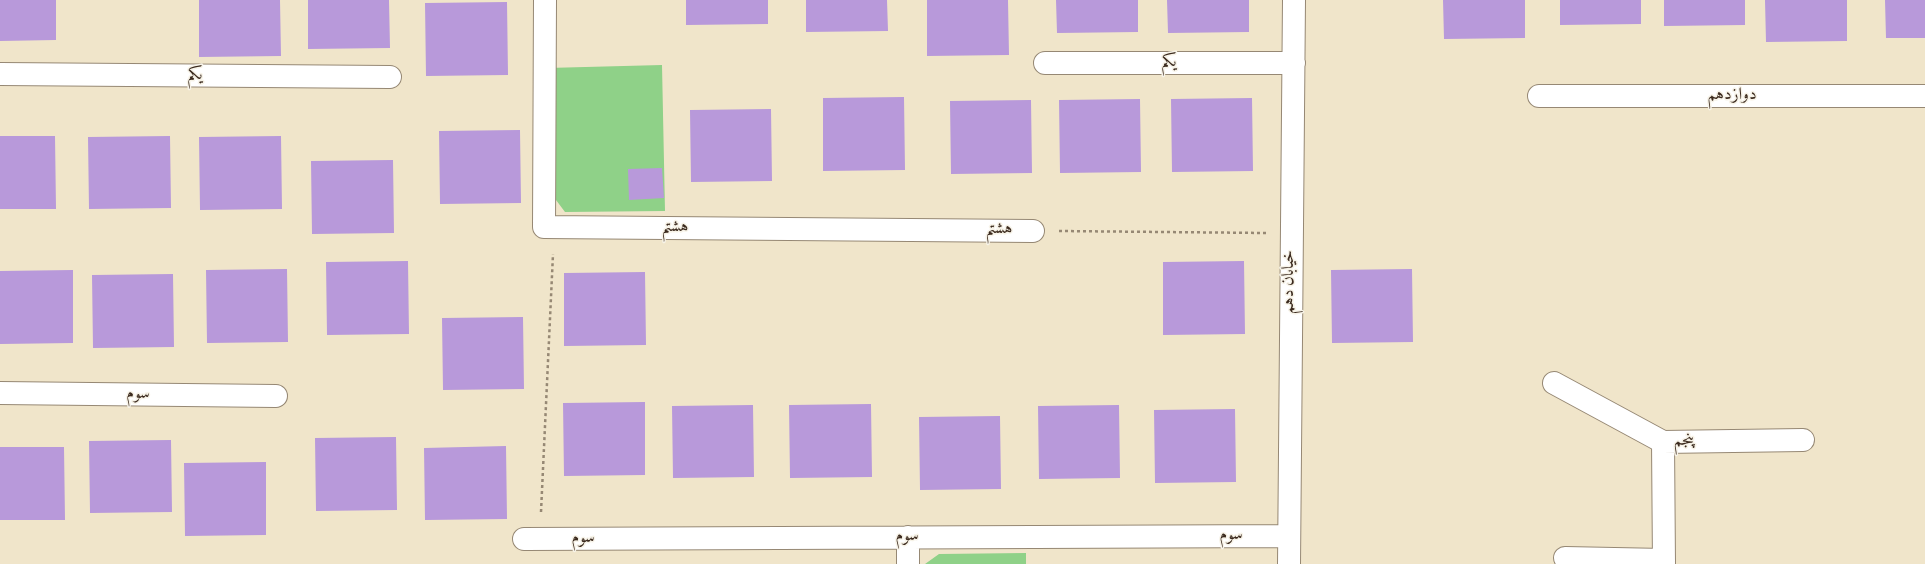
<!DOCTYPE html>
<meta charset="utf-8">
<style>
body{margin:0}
canvas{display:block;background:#f0e5ca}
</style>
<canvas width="1925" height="564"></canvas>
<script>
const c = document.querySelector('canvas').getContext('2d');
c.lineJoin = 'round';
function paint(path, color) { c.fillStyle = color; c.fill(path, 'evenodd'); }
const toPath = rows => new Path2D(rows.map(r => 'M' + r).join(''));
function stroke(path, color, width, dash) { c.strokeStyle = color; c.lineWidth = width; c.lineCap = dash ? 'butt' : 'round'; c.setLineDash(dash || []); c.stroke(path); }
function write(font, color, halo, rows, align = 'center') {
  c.font = font + ' "Sorts Mill Goudy",Amiri,serif'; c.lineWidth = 3; c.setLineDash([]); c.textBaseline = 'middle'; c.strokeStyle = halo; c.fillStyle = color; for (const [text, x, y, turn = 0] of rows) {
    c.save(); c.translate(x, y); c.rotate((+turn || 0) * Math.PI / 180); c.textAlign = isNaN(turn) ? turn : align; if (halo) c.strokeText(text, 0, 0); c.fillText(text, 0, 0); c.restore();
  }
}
paint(toPath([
 [662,65,665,211,565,212,547,188,547,68],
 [1026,553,1026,564,925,564,939,554]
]), '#8fd188');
paint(toPath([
 [0,0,56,0,56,40,0,41],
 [199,0,280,0,281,56,199,57],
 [308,0,389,0,390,48,308,49],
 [686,0,768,0,768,24,686,25],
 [806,0,887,0,888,31,806,32],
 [927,0,1008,0,1009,55,927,56],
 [1056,0,1138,0,1138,32,1057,33],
 [1167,0,1249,0,1249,32,1168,33],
 [1443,0,1525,0,1525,38,1444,39],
 [1560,0,1641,0,1641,24,1560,25],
 [1664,0,1745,0,1745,25,1664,26],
 [1765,0,1847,0,1847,41,1766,42],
 [1885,0,1925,0,1925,38,1886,38],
 [507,2,508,75,426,76,425,3],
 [904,97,905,170,823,171,823,98],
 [1252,98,1253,171,1172,172,1171,99],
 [1140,99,1141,172,1060,173,1059,100],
 [1031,100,1032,173,951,174,950,101],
 [771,109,772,181,691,182,690,110],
 [520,130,521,203,440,204,439,131],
 [0,136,55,136,56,209,0,209],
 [170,136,171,208,89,209,88,137],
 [281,136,282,209,200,210,199,137],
 [393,160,394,233,312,234,311,161],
 [662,168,664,198,629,200,628,169],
 [408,261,409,334,327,335,326,262],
 [1244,261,1245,334,1163,335,1163,262],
 [287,269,288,342,207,343,206,270],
 [1412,269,1413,342,1332,343,1331,270],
 [73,270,73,343,0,344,0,271],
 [645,272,646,345,564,346,564,273],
 [173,274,174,347,93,348,92,275],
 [523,317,524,389,443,390,442,318],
 [645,402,645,475,564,476,563,403],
 [871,404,872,477,790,478,789,405],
 [753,405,754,477,673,478,672,406],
 [1119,405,1120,478,1039,479,1038,406],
 [1235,409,1236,482,1155,483,1154,410],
 [1000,416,1001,489,920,490,919,417],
 [396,437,397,510,316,511,315,438],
 [171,440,172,512,90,513,89,441],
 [506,446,507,519,425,520,424,448],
 [0,447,64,447,65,520,0,520],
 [266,462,266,535,185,536,184,463]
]), '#b899da');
const minor = toPath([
 [545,0,544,227,1033,231],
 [1045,63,1294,63],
 [0,74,390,77],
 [1539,96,1925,96],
 [1554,383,1663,442],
 [0,393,276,396],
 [908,537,908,564],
 [524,539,1289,536],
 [1565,558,1664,560],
 [1289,564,1294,0],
 [1664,564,1663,442,1803,440]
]);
stroke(minor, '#968874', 24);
stroke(toPath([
 [1059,231,1266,233],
 [541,512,553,254]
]), '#968874', 2.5, [3, 3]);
stroke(minor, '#fff', 22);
write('17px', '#3b2a1e', '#f7f3e8', [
 ["یکم",1169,63],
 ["یکم",195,76],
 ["دوازدهم",1732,96],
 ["هشتم",675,228],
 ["هشتم",999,230],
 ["خیابان دهم",1290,282,-90],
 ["سوم",138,395,1],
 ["پنجم",1684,442,-1],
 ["سوم",1231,536],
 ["سوم",907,537],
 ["سوم",583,539]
]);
</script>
